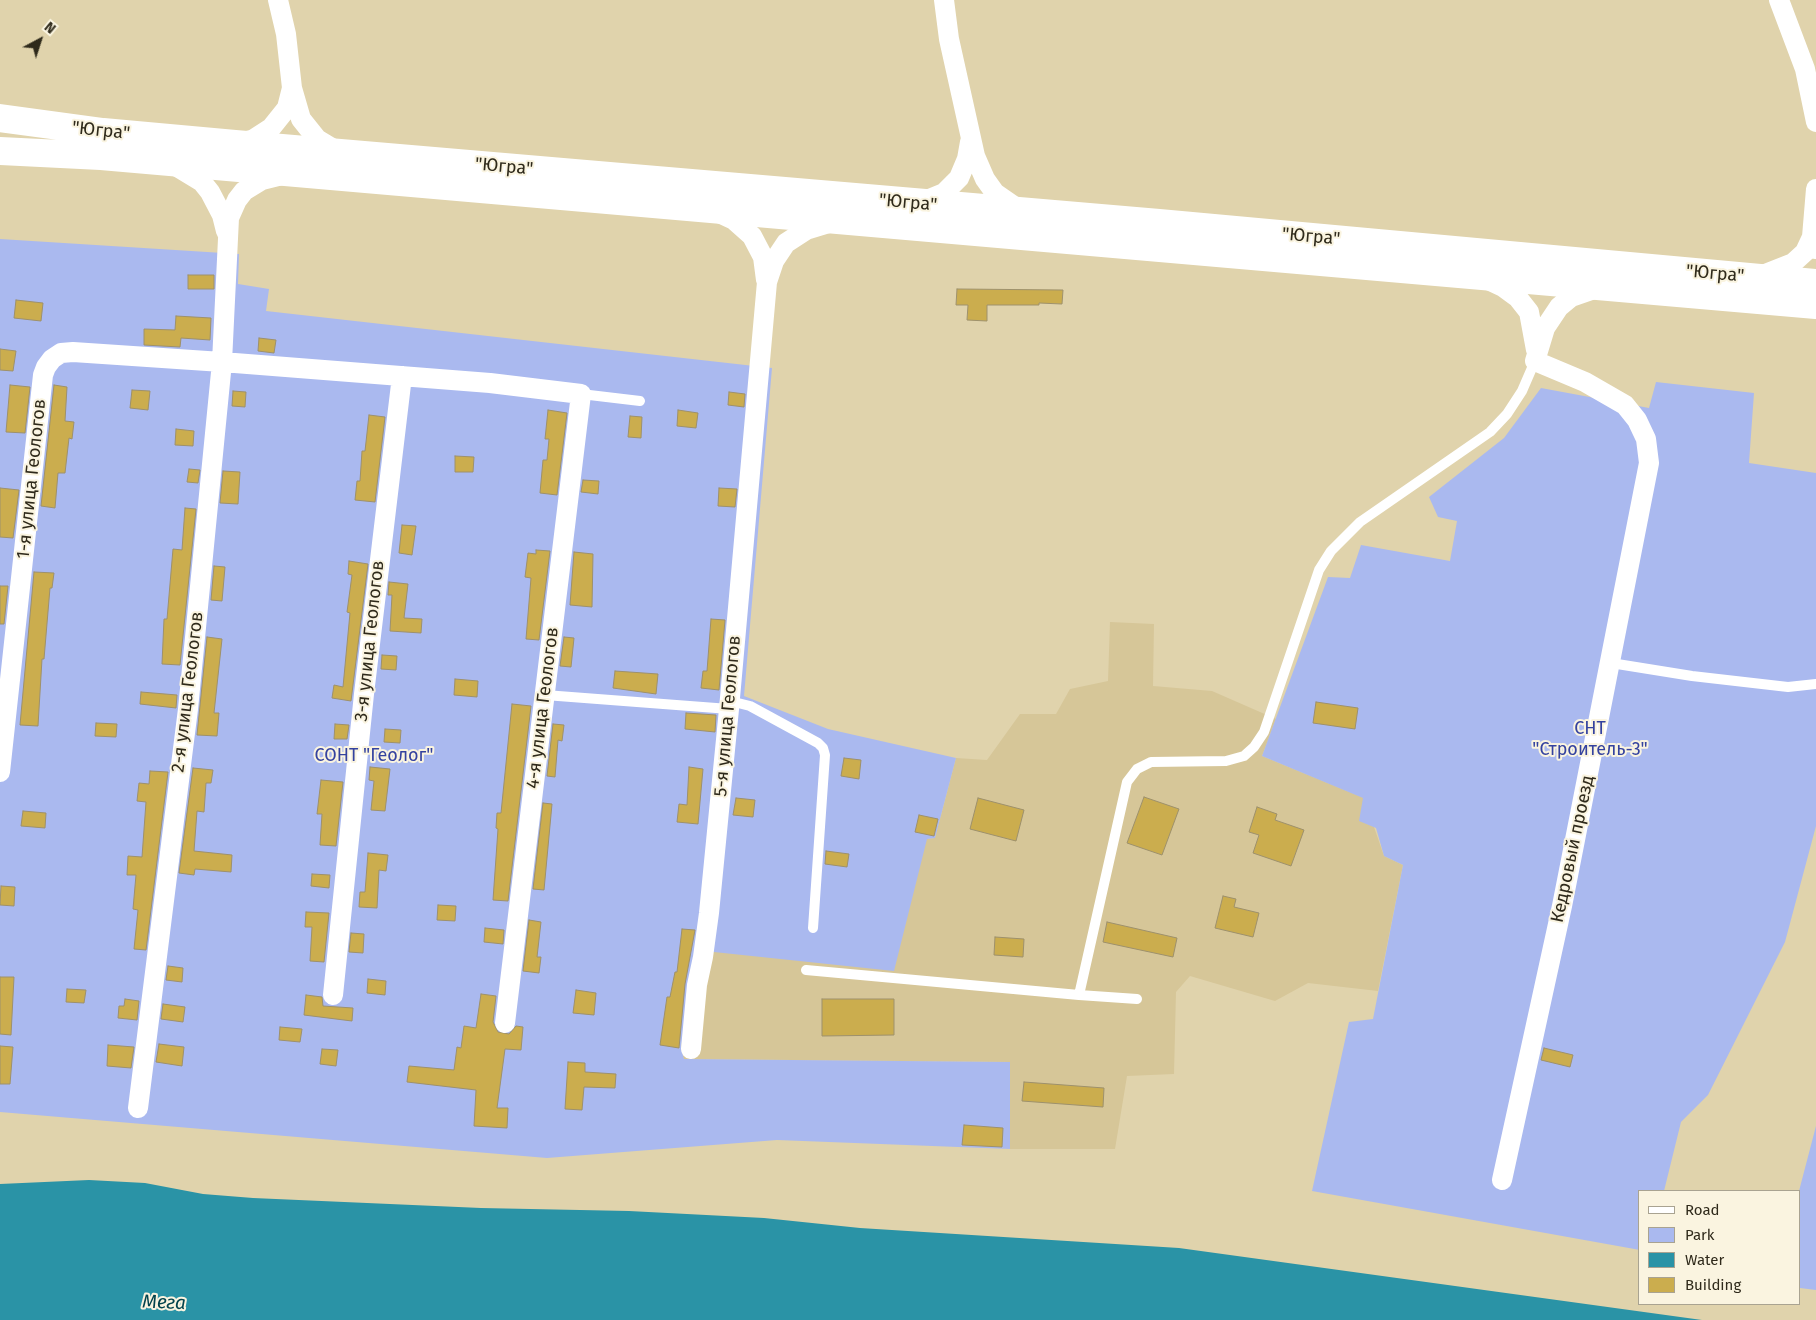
<!DOCTYPE html>
<meta charset="utf-8">
<style>
body{margin:0}
#map{position:relative;width:1816px;height:1320px;overflow:hidden;background:#e0d3ac;font-family:"Fira Sans",sans-serif}
canvas{display:block}
.legend{position:absolute;left:1638px;top:1190px;width:162px;height:115px;box-sizing:border-box;background:#faf4e0;border:1px solid #a9a391;margin:0;padding:6px 9px;list-style:none;font-size:15px;color:#2f2a1b}
.legend li{display:flex;align-items:center;gap:10px;height:25px}
.legend b{width:25px;border:1px solid #a9a391}
.north{position:absolute;left:15px;top:15px;width:50px;height:50px;-webkit-text-stroke:4px #faf4e0;paint-order:stroke;rotate:40deg;font-size:14px;font-weight:700;line-height:20px;text-align:center;color:#2f2a1b}
.north::after{content:'';display:block;margin:auto;width:18px;height:22px;background:#2f2a1b;clip-path:polygon(50% 0,100% 100%,50% 72%,0 100%)}
</style>
<div id="map">
<canvas width="1816" height="1320"></canvas>
<ul class="legend">
<li><b style="height:6px;background:#fff"></b>Road</li>
<li><b style="height:14px;background:#aab9ef"></b>Park</li>
<li><b style="height:14px;background:#2a93a6"></b>Water</li>
<li><b style="height:14px;background:#cbad4e"></b>Building</li>
</ul>
<div class="north">N</div>
</div>
<script>
const c = document.querySelector('canvas').getContext('2d');
c.lineJoin = 'round';
function paint(path, color) { c.fillStyle = color; c.fill(path, 'evenodd'); }
const toPath = rows => new Path2D(rows.map(r => 'M' + r).join(''));
function stroke(path, color, width, dash) { c.strokeStyle = color; c.lineWidth = width; c.lineCap = dash ? 'butt' : 'round'; c.setLineDash(dash || []); c.stroke(path); }
function write(font, color, halo, rows, align = 'center') {
  c.font = font + ' "Fira Sans",sans-serif'; c.lineWidth = 4; c.setLineDash([]); c.textBaseline = 'middle'; c.strokeStyle = halo; c.fillStyle = color; for (const [text, x, y, turn = 0] of rows) {
    c.save(); c.translate(x, y); c.rotate((+turn || 0) * Math.PI / 180); c.textAlign = isNaN(turn) ? turn : align; if (halo) c.strokeText(text, 0, 0); c.fillText(text, 0, 0); c.restore();
  }
}
paint(toPath([
 [1110,622,1154,624,1153,686,1212,691,1276,719,1262,756,1364,798,1384,856,1403,865,1378,991,1308,983,1275,1001,1190,976,1176,992,1174,1074,1127,1076,1115,1149,1010,1149,1009,1062,684,1059,680,1048,695,949,927,839,935,838,956,758,987,760,1020,714,1056,714,1070,689,1108,681]
]), '#d6c698');
paint(toPath([
 [0,239,239,254,238,284,269,289,266,311,772,368,744,696,828,729,956,758,935,838,927,839,894,971,695,950,681,1048,684,1059,1010,1062,1010,1149,777,1140,547,1158,0,1112],
 [1656,382,1754,393,1749,463,1816,473,1816,826,1785,942,1708,1095,1681,1122,1664,1191,1640,1191,1640,1250,1312,1191,1349,1022,1373,1019,1403,865,1384,856,1376,828,1359,821,1363,798,1262,756,1328,577,1350,578,1361,545,1450,561,1457,521,1438,517,1429,497,1504,438,1541,388,1649,408],
 [1816,1126,1816,1290,1800,1288,1799,1191]
]), '#aab9ef');
paint(toPath([
 [89,1180,145,1183,203,1194,253,1198,481,1208,629,1211,764,1218,860,1228,1179,1248,1702,1320,0,1320,0,1184]
]), '#2a93a6');
const building = toPath([
 [188,275,214,275,214,289,188,289,188,275],
 [957,289,1063,290,1062,304,1039,303,1039,305,987,305,987,321,967,320,968,305,956,305,957,289],
 [16,300,43,303,41,321,14,318,16,300],
 [176,316,211,318,210,340,181,338,180,347,144,345,144,329,175,330,176,316],
 [259,338,276,340,274,353,258,351,259,338],
 [0,349,16,351,13,371,0,370,0,349],
 [10,385,30,387,25,433,6,432,10,385],
 [54,385,67,387,65,421,74,422,72,439,69,438,65,473,58,473,55,508,41,506,54,385],
 [132,390,150,391,148,410,130,408,132,390],
 [233,391,246,392,245,407,232,406,233,391],
 [729,392,745,394,744,407,728,405,729,392],
 [548,410,567,413,557,495,540,493,543,460,547,460,549,439,545,439,548,410],
 [678,410,698,413,696,428,677,426,678,410],
 [369,415,385,417,375,502,355,500,357,481,360,481,362,451,365,451,369,415],
 [630,416,642,417,641,438,628,437,630,416],
 [176,429,194,431,193,446,175,445,176,429],
 [455,456,474,457,473,472,455,472,455,456],
 [189,469,200,470,198,483,187,482,189,469],
 [223,471,240,472,238,504,220,503,223,471],
 [583,480,599,481,598,494,581,492,583,480],
 [0,488,19,490,13,538,0,537,0,488],
 [719,488,737,489,735,507,718,506,719,488],
 [185,508,196,509,180,665,162,664,164,619,167,619,173,549,182,550,185,508],
 [402,525,416,526,412,555,399,553,402,525],
 [536,550,550,551,539,640,526,639,531,578,525,577,528,553,536,554,536,550],
 [574,552,593,554,592,607,570,605,574,552],
 [349,561,368,564,351,701,332,698,334,685,343,687,350,613,347,612,352,575,348,574,349,561],
 [214,566,225,567,222,601,211,600,214,566],
 [34,572,54,573,52,588,50,588,44,659,42,659,38,726,20,725,34,572],
 [389,582,408,584,404,618,422,619,421,633,390,631,392,595,388,595,389,582],
 [0,586,8,586,4,624,0,624,0,586],
 [711,619,725,620,719,690,701,688,703,671,707,671,711,619],
 [207,637,222,639,214,713,219,713,217,736,197,735,207,637],
 [564,637,574,638,571,667,560,666,564,637],
 [382,655,397,656,396,670,381,669,382,655],
 [615,671,658,674,656,694,613,688,615,671],
 [455,679,478,681,477,697,454,695,455,679],
 [141,692,177,695,176,708,140,704,141,692],
 [1316,702,1358,708,1355,729,1313,723,1316,702],
 [512,704,531,706,508,901,493,900,498,829,496,828,497,813,501,813,512,704],
 [686,713,716,715,715,732,685,729,686,713],
 [96,723,117,724,116,737,95,736,96,723],
 [335,724,349,725,347,739,334,739,335,724],
 [553,724,564,725,562,741,558,740,555,777,547,776,553,724],
 [385,729,401,730,400,743,384,742,385,729],
 [844,758,861,760,859,779,841,776,844,758],
 [370,767,390,769,385,811,371,810,374,781,369,780,370,767],
 [689,767,703,769,698,824,677,822,679,804,687,805,689,767],
 [193,768,213,770,211,783,206,783,204,812,197,811,194,851,232,855,231,872,195,869,194,875,179,873,193,768],
 [150,771,168,772,146,950,134,949,138,910,133,909,136,875,127,875,128,856,142,857,146,802,137,801,139,783,149,784,150,771],
 [321,780,343,782,336,846,320,845,322,814,317,814,321,780],
 [1144,797,1179,809,1162,855,1127,843,1144,797],
 [736,798,755,800,753,817,733,815,736,798],
 [978,798,1024,810,1016,841,970,829,978,798],
 [543,803,552,804,544,890,533,889,543,803],
 [1257,807,1277,814,1275,820,1304,830,1291,866,1253,853,1259,835,1249,832,1257,807],
 [23,811,46,813,45,828,21,826,23,811],
 [919,815,938,819,934,836,915,832,919,815],
 [826,851,849,854,847,867,825,864,826,851],
 [368,853,388,855,386,871,379,870,377,908,359,907,360,892,365,892,368,853],
 [312,874,330,875,329,888,311,886,312,874],
 [1,886,15,887,14,906,0,905,1,886],
 [1223,896,1236,899,1234,907,1259,913,1253,937,1215,928,1223,896],
 [438,905,456,906,455,921,437,920,438,905],
 [306,912,329,913,324,962,310,961,312,927,305,927,306,912],
 [529,920,541,922,537,957,541,957,539,973,523,971,529,920],
 [1107,922,1177,938,1173,957,1103,942,1107,922],
 [485,928,504,930,503,944,484,942,485,928],
 [682,929,695,930,685,984,679,1048,660,1045,667,997,670,997,675,972,677,972,682,929],
 [351,933,364,934,363,953,349,952,351,933],
 [995,937,1024,939,1023,957,994,955,995,937],
 [168,966,183,968,182,982,166,980,168,966],
 [0,977,14,977,11,1035,0,1034,0,977],
 [368,979,386,981,385,995,367,993,368,979],
 [67,989,86,990,84,1003,66,1002,67,989],
 [576,990,596,993,594,1015,573,1013,576,990],
 [481,994,496,996,493,1022,498,1032,509,1034,516,1026,523,1027,521,1050,505,1049,497,1108,508,1108,507,1128,474,1126,476,1090,407,1082,409,1066,454,1070,457,1047,461,1048,464,1026,476,1028,481,994],
 [306,995,322,997,323,1006,353,1008,352,1021,304,1015,306,995],
 [125,999,139,1001,137,1020,118,1018,119,1006,124,1006,125,999],
 [822,999,894,999,894,1035,822,1036,822,999],
 [163,1004,185,1007,183,1022,161,1019,163,1004],
 [280,1027,302,1029,300,1042,279,1040,280,1027],
 [159,1044,184,1047,182,1066,156,1062,159,1044],
 [108,1045,134,1047,131,1068,107,1066,108,1045],
 [0,1046,13,1047,10,1084,0,1084,0,1046],
 [1544,1048,1573,1055,1570,1067,1541,1060,1544,1048],
 [322,1049,338,1050,336,1066,320,1064,322,1049],
 [568,1062,585,1063,585,1072,616,1074,615,1088,584,1087,582,1110,565,1109,568,1062],
 [1024,1082,1104,1088,1103,1107,1022,1101,1024,1082],
 [964,1125,1003,1128,1002,1147,962,1145,964,1125]
]);
paint(building, '#cbad4e');
stroke(building, '#9e916c', 1);
stroke(toPath([
 [581,394,640,401],
 [1611,663,1692,676,1788,687,1816,684],
 [545,695,729,709],
 [730,701,750,706,818,743,823,748,825,755,813,928],
 [806,970,1079,995,1127,782,1137,769,1151,762,1226,761,1244,756,1254,747,1264,732,1319,570,1331,551,1360,522,1490,432,1507,414,1522,391,1535,361],
 [1079,995,1137,999]
]), '#fff', 10);
stroke(toPath([
 [278,0,286,34,292,88,301,119,317,139,337,151],
 [944,0,949,39,975,156,985,179,995,193,1021,211],
 [1779,0,1805,69,1816,122],
 [240,143,254,139,271,128,287,108,292,88],
 [174,165,202,182,210,192,222,215,226,231],
 [922,202,944,193,959,178,967,159,970,142],
 [719,213,734,220,752,236,763,257,766,280],
 [1815,249,1812,237,1816,189],
 [1760,276,1793,263,1805,252,1812,237],
 [1486,279,1503,287,1518,298,1529,312,1536,350],
 [0,772,43,375,46,367,52,359,61,353,73,352,222,362,490,383,581,394,505,1023],
 [333,995,364,694,402,376],
 [691,1049,697,985,703,957,709,913,729,709,767,282,774,261,786,243,806,230,829,223],
 [138,1108,188,709,222,362,229,218,237,200,244,191,262,180,282,175],
 [1502,1180,1562,906,1649,463,1646,439,1637,420,1625,405,1585,382,1535,361,1545,328,1559,307,1571,297,1594,289]
]), '#fff', 20);
stroke(toPath([
 [0,118,103,132,235,144,1159,223,1816,283],
 [0,151,101,156,1816,305]
]), '#fff', 28);
write('18px', '#2f2a1b', '#faf4e0', [
 ["\"Югра\"",101,131,6],
 ["\"Югра\"",504,167,5],
 ["\"Югра\"",908,203,5],
 ["\"Югра\"",1311,237,5],
 ["\"Югра\"",1715,274,5],
 ["1-я улица Геологов",32,479,-84],
 ["3-я улица Геологов",370,641,-84],
 ["2-я улица Геологов",188,692,-83],
 ["4-я улица Геологов",543,708,-83],
 ["5-я улица Геологов",728,716,-85],
 ["Кедровый проезд",1573,849,-78]
]);
write('18px', '#34429f', '#faf4e0', [
 ["СНТ",1590,729],
 ["\"Строитель-3\"",1590,750],
 ["СОНТ \"Геолог\"",374,756]
]);
write('italic 19px', '#03434d', '#faf4e0', [
 ["Мега",164,1303,2]
]);
</script>
